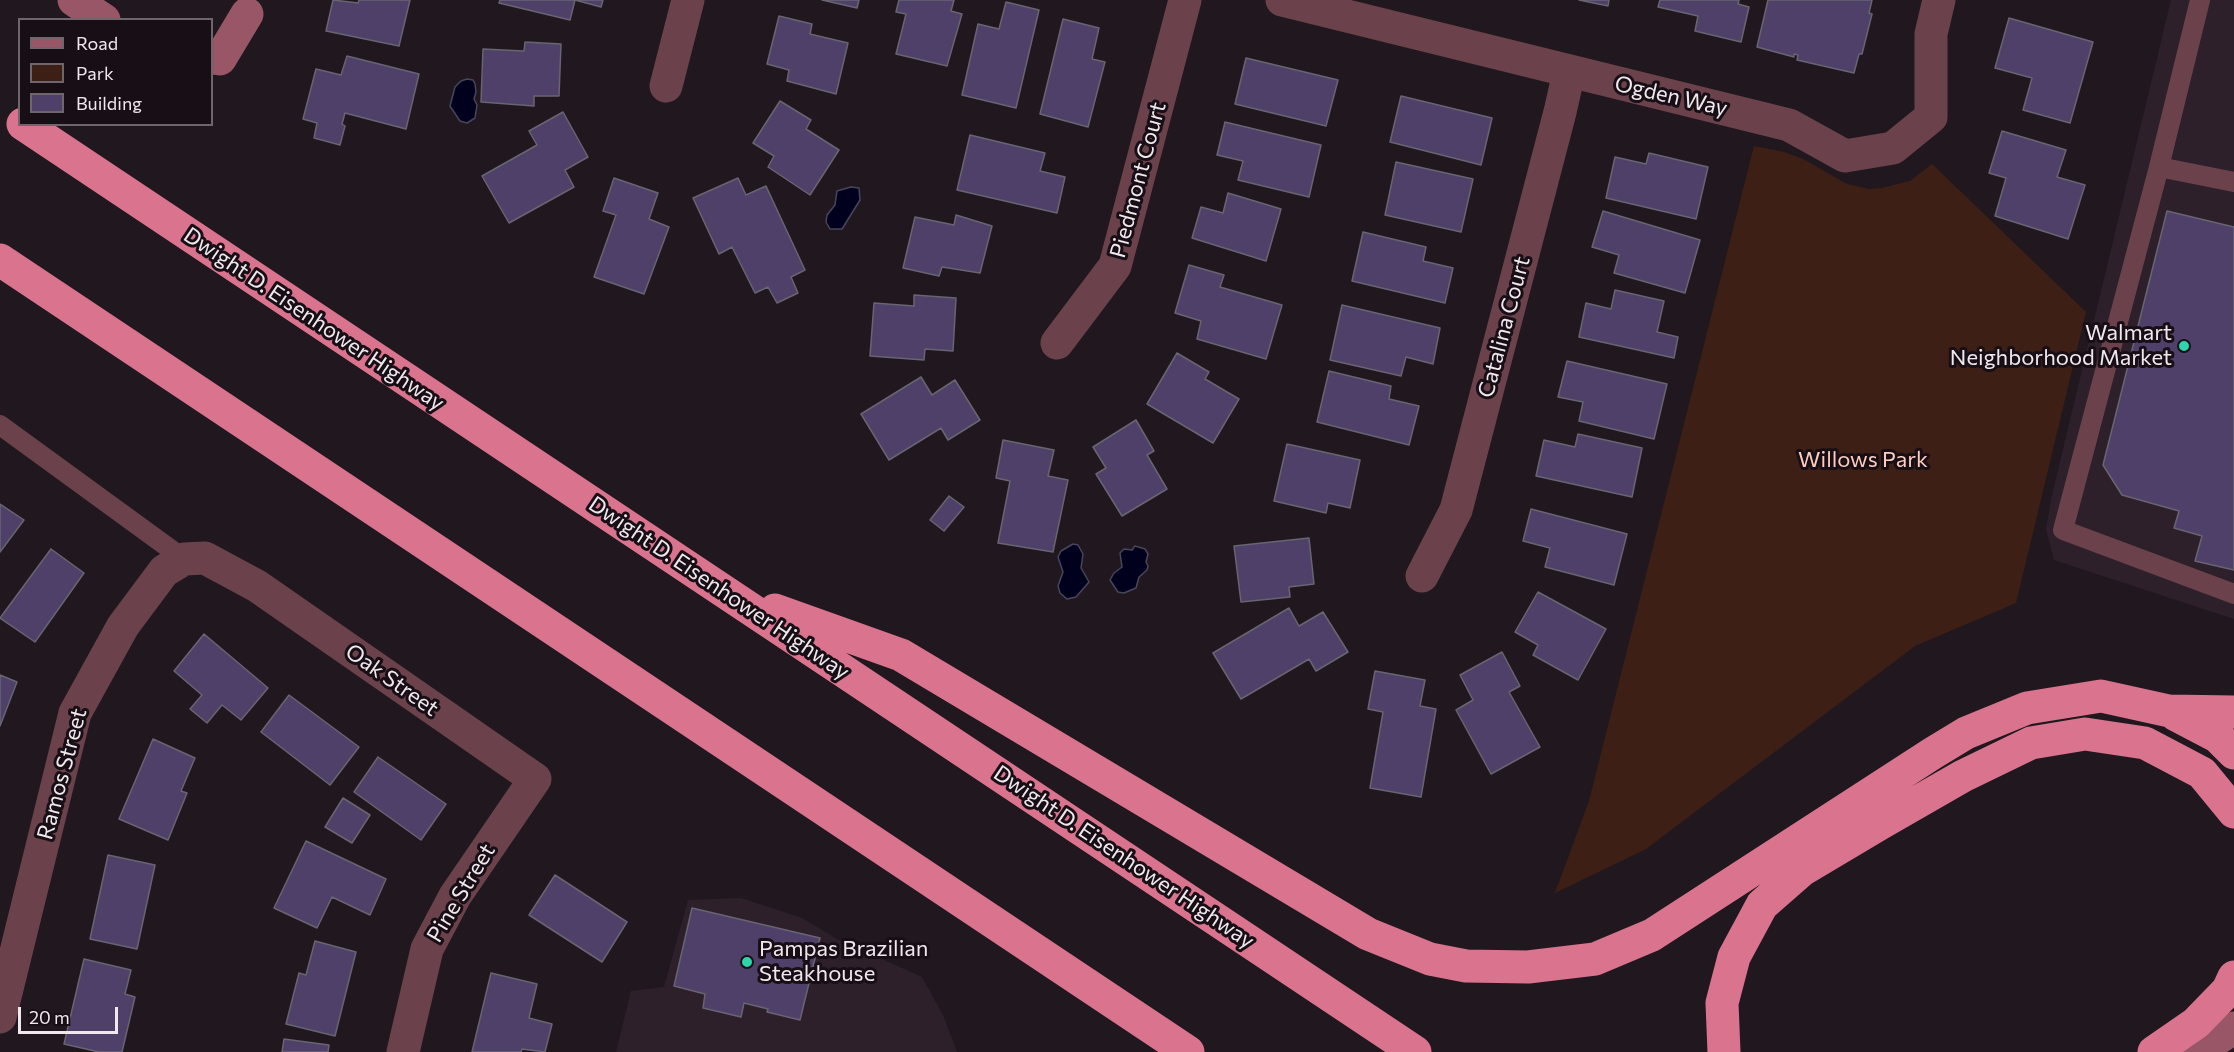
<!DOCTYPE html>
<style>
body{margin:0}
#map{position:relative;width:2234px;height:1052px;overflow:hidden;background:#21181f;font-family:Commissioner,sans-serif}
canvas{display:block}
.legend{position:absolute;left:18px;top:18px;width:195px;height:108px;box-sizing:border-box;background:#180f16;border:2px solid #6e666c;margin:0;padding:8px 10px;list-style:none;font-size:18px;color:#efe8ed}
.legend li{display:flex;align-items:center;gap:12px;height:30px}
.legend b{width:30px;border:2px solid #6e666c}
.scale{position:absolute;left:18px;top:1007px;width:100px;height:27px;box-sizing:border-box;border:3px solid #efe8ed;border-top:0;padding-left:8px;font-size:18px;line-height:21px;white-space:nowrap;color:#efe8ed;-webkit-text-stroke:4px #180f16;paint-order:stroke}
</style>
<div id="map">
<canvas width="2234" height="1052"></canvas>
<ul class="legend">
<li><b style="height:8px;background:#985666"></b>Road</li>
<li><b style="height:16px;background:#3e1f16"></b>Park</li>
<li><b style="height:16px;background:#4f4069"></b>Building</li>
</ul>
<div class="scale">20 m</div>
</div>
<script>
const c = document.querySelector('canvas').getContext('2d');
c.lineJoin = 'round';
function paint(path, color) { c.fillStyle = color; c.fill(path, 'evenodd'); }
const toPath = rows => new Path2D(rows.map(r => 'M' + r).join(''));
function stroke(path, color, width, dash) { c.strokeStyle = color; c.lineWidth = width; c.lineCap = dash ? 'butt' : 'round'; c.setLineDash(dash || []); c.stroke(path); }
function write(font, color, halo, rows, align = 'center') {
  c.font = font + ' Commissioner,sans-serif'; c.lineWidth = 6; c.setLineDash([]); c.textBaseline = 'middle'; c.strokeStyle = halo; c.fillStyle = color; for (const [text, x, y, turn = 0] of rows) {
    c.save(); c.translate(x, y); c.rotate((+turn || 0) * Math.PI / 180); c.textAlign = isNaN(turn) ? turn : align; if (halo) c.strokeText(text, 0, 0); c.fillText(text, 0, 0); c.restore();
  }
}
paint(toPath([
 [2171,0,2234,0,2234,619,2054,560,2046,529,2052,495],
 [741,898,802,918,837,939,922,977,943,1015,957,1052,616,1052,631,991,664,987,688,900]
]), '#2d202b');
paint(toPath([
 [1754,146,1784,152,1803,159,1847,184,1869,189,1882,188,1910,181,1932,164,2086,312,2016,603,1915,646,1646,849,1555,893,1589,801]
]), '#3e1f16');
const water = toPath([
 [467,79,473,80,475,84,476,92,474,99,477,105,475,118,467,123,460,121,450,106,455,87,461,81,467,79],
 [851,187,859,188,860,200,842,229,830,229,826,222,827,215,835,205,837,191,851,187],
 [1073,544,1078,545,1083,554,1081,568,1089,582,1076,597,1067,599,1060,593,1058,586,1063,572,1058,557,1061,551,1073,544],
 [1135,546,1145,549,1148,554,1146,562,1148,566,1147,570,1139,577,1136,588,1124,593,1118,592,1110,580,1114,573,1122,567,1120,553,1124,549,1132,550,1135,546]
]);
paint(water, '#01011e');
stroke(water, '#48465c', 1.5);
const building = toPath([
 [333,0,358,3,359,0,410,0,399,46,326,31,333,0],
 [500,0,603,0,601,7,575,0,570,20,499,3,500,0],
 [822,0,859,0,857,8,822,0],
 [899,0,954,0,951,11,962,14,947,66,896,54,906,14,896,12,899,0],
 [1579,0,1609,0,1608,6,1579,0],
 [1660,0,1739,0,1738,4,1749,7,1741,42,1695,31,1698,16,1658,7,1660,0],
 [1768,0,1872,0,1869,13,1872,14,1862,54,1859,54,1854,73,1797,60,1798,55,1794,54,1794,57,1757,47,1768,0],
 [1006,2,1039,10,1016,108,962,95,978,24,999,29,1006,2],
 [779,16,812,24,810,34,848,43,836,94,787,81,789,70,767,64,779,16],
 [2009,18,2093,42,2070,123,2023,110,2032,78,1995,68,2009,18],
 [1063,19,1099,28,1092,59,1105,62,1088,127,1040,114,1063,19],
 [525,42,561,44,559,96,534,96,534,106,481,102,483,49,524,51,525,42],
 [347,56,419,74,406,129,345,113,342,124,345,126,340,145,314,138,317,123,303,119,316,69,341,75,347,56],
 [1246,58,1338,80,1326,126,1235,104,1246,58],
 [1401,96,1492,118,1481,165,1390,142,1401,96],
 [780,101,811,120,806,129,839,150,810,195,768,167,774,156,753,143,780,101],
 [563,112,588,157,565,170,574,187,509,223,482,176,537,145,529,131,563,112],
 [1225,122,1321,145,1309,197,1238,180,1243,161,1217,155,1225,122],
 [2002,131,2066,150,2057,177,2085,185,2068,239,1995,216,2006,178,1989,173,2002,131],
 [970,135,1045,153,1040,171,1065,177,1057,213,957,190,970,135],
 [1649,153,1708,167,1696,219,1606,198,1615,157,1646,164,1649,153],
 [1396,162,1473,179,1461,232,1385,215,1396,162],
 [614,178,658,193,649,219,669,227,644,294,594,277,616,215,603,211,614,178],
 [738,178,746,195,766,186,805,270,791,277,798,293,777,303,768,287,755,293,732,247,719,254,693,198,738,178],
 [1228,193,1281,209,1266,261,1192,238,1201,207,1223,213,1228,193],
 [1603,211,1700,240,1685,293,1614,273,1619,255,1592,247,1603,211],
 [2167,211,2234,227,2234,570,2195,561,2202,536,2174,528,2179,511,2122,495,2103,465,2167,211],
 [956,215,992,226,980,273,942,267,939,276,903,268,915,217,954,225,956,215],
 [1363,232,1426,247,1423,261,1453,268,1445,303,1352,281,1363,232],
 [1189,265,1224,275,1220,287,1282,305,1266,359,1197,339,1201,321,1175,313,1189,265],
 [1615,290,1664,301,1657,332,1678,337,1674,358,1579,337,1586,303,1611,309,1615,290],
 [914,295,956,298,953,351,925,349,924,360,870,356,874,303,914,306,914,295],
 [1342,305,1440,328,1433,364,1406,357,1401,376,1330,360,1342,305],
 [1177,353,1209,372,1205,379,1239,399,1213,443,1147,404,1177,353],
 [1567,361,1667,384,1654,439,1579,421,1583,402,1558,397,1567,361],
 [1329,371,1391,386,1389,399,1419,406,1409,445,1317,422,1329,371],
 [921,377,932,395,955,380,980,420,948,440,941,428,889,460,861,414,921,377],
 [1136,420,1154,451,1147,455,1167,489,1122,516,1096,474,1106,468,1093,447,1136,420],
 [1578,434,1642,448,1632,497,1536,476,1544,440,1575,447,1578,434],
 [1003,440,1054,450,1048,476,1068,480,1053,552,998,543,1010,481,996,478,1003,440],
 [1287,444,1360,460,1350,508,1328,503,1326,513,1274,501,1287,444],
 [949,496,964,507,944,531,930,520,949,496],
 [0,504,24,520,0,552,0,504],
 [1531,509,1627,534,1614,585,1545,567,1550,548,1523,541,1531,509],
 [1309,538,1314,584,1289,587,1290,597,1241,602,1234,546,1309,538],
 [51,549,84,573,35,642,0,618,51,549],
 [1538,592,1606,629,1578,680,1533,655,1538,645,1515,632,1538,592],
 [1289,608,1299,626,1323,612,1348,652,1316,671,1309,659,1241,699,1213,653,1289,608],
 [204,634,268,688,241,720,222,705,207,723,190,709,202,695,174,671,204,634],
 [1502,652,1520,686,1509,692,1540,747,1491,774,1456,710,1473,700,1460,675,1502,652],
 [1375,671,1425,680,1420,706,1436,709,1421,797,1370,788,1383,712,1368,709,1375,671],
 [0,675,17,682,0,726,0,675],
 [289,695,359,747,330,785,261,732,289,695],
 [153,739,195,758,181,791,187,793,168,840,119,819,153,739],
 [378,757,446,804,421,840,354,792,378,757],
 [343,798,370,815,352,843,325,827,343,798],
 [306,841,386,879,370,915,332,897,317,928,274,908,306,841],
 [108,855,155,865,137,949,90,939,108,855],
 [555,875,627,922,602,962,529,915,555,875],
 [692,908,820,938,800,1020,767,1012,768,1009,744,1003,741,1017,703,1008,705,994,674,986,692,908],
 [315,941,356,952,335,1036,286,1024,299,973,306,975,315,941],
 [84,959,131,970,125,994,135,997,122,1052,99,1052,64,1044,84,959],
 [491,973,537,984,529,1018,552,1024,545,1052,522,1049,521,1052,472,1052,491,973],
 [284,1039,329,1045,328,1052,282,1052,284,1039]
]);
paint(building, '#4f4069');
stroke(building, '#686471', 1.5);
stroke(toPath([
 [2200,0,2159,167,2234,182],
 [2159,167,2063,530,2234,594],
 [0,425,184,559]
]), '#6b424b', 20);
stroke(toPath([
 [1282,0,1789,125,1845,156,1893,148,1931,117,1931,34,1939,0],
 [666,86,688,0],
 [1057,343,1115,266,1185,0],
 [1422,576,1456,510,1560,112,1569,72],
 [0,1017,75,713,123,626,164,571,184,559,205,558,257,586,535,779,455,896,427,949,403,1052]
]), '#6b424b', 33);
stroke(toPath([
 [74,0,104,20],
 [212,58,220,59,247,14],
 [2196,1052,2234,1028]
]), '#985666', 33);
stroke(toPath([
 [23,124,1415,1052],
 [0,260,1188,1052],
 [775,610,901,655,1368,934,1430,959,1466,966,1528,967,1595,959,1652,935,1933,753,1966,733,2027,708,2101,696,2169,711,2234,712],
 [2176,715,2218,737,2234,753],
 [1724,1052,1722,1003,1734,957,1762,905,1802,870,1881,823,1963,776,2031,743,2085,734,2145,743,2202,773,2234,812],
 [2154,1052,2196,1023,2228,990,2234,977]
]), '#da748e', 33);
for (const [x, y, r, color] of [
 [2184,346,6,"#2cd5ab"],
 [747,962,6,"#2cd5ab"]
]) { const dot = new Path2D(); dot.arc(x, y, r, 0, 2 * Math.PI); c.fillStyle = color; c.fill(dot); stroke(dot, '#180f16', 2); }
write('22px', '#efe8ed', '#180f16', [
 ["Ogden Way",1671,96,13],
 ["Piedmont Court",1138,180,-75],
 ["Dwight D. Eisenhower Highway",314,319,34],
 ["Catalina Court",1504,327,-75],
 ["Dwight D. Eisenhower Highway",719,588,34],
 ["Oak Street",392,680,35],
 ["Ramos Street",62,774,-75],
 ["Dwight D. Eisenhower Highway",1124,857,34],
 ["Pine Street",461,893,-59]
]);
write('22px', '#efe8ed', '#180f16', [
 ["Walmart",2172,333],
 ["Neighborhood Market",2172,358],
 ["Pampas Brazilian",759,949,"left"],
 ["Steakhouse",759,974,"left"]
], 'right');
write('22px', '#fecdbe', '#180f16', [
 ["Willows Park",1863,460]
]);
</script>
